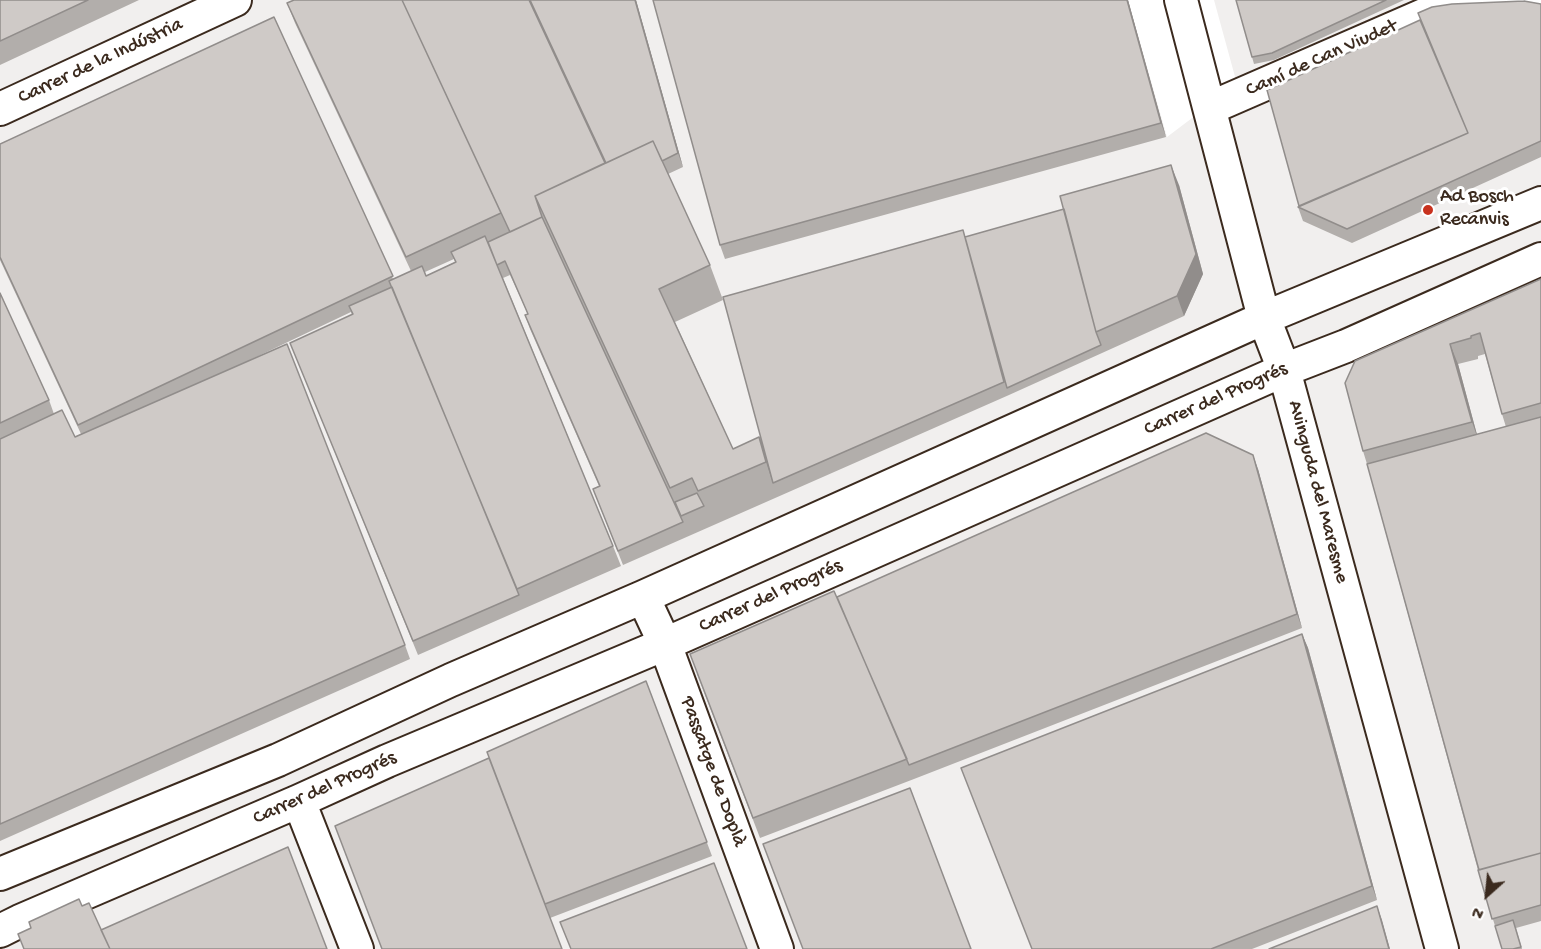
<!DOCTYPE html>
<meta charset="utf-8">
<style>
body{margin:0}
#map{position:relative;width:1541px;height:949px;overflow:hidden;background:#fff;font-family:"Gochi Hand",sans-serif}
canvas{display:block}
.north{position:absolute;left:1457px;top:865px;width:60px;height:60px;-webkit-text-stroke:4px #fff;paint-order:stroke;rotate:207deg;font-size:16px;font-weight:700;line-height:24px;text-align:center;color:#3b2a1e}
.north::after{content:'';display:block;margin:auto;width:21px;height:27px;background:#3b2a1e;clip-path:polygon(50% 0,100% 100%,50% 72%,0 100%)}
</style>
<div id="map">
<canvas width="1541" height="949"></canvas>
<div class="north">N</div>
</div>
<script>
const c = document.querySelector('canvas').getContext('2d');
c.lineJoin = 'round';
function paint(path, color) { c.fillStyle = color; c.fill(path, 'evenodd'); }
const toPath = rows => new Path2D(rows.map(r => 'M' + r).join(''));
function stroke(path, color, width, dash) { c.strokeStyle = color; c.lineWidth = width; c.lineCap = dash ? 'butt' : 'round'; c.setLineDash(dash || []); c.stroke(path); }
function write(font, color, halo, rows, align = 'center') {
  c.font = font + ' "Gochi Hand",sans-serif'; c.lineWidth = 6; c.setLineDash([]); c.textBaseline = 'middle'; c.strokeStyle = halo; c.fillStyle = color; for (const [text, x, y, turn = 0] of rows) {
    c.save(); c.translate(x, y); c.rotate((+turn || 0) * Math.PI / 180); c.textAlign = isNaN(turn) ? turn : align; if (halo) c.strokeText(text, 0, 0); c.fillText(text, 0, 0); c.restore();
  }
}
paint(toPath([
 [0,0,1128,0,1167,137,1237,84,1214,0,1541,0,1541,949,0,949]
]), '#f1efee');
const minor = toPath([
 [1181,0,1264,318,1284,370,1442,949],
 [1210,108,1442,7,1492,2,1541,6],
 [0,109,235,0],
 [643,597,665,644,777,949],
 [299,801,357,949],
 [0,874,278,760,451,680,643,597,1264,318,1541,203],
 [0,931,20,921,299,801,387,761,665,644,1284,370,1346,346,1541,259]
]);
stroke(minor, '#3b2a1e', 36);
stroke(minor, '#fff', 32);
paint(toPath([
 [0,0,139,0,0,65],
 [294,0,636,0,683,167,668,174,710,265,723,300,675,322,733,449,766,457,965,237,1179,185,1203,274,1184,316,1009,395,623,565,593,489,599,486,530,329,525,315,528,314,510,275,503,278,613,546,621,566,418,655,290,343,352,315,351,312,252,359,405,645,410,659,0,841,0,293,49,400,54,414,75,437,81,434,0,260,0,144,274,17,393,279,411,271,295,23,287,3],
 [454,259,455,262,426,276,425,272],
 [1128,0,1166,137,725,259,720,245],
 [1236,0,1404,0,1274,60,1254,64],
 [1541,4,1541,157,1352,243,1303,221,1298,207],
 [1541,279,1541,921,1516,928,1522,949,1502,949,1478,870,1367,464,1363,451,1345,383],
 [1485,354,1502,414,1506,427,1477,435,1458,364,1478,359,1478,356],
 [1258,469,1302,628,914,779,760,838,697,674,837,597],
 [1302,634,1308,648,1377,900,1252,949,1032,949],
 [646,681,712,856,550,918,489,758]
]), '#b2aeab');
paint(toPath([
 [635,0,636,0,683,167,678,153],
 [1127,0,1128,0,1166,137,1161,123],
 [1171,165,1179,185,1203,274,1184,316,1177,296],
 [1450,344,1458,364,1479,442,1472,422],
 [759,437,772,472,773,483,766,462],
 [1253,455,1258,469,1302,628,1297,614],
 [1302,634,1308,648,1377,900,1372,886],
 [1377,906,1382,920,1390,949,1389,949]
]), '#918d8b');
const building = toPath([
 [0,0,88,0,0,41,0,0],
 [294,0,402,0,501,213,406,257,287,3,294,0],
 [402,0,529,0,605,163,535,196,542,217,510,232,402,0],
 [530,0,635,0,678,153,662,161,653,141,606,163,530,0],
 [653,0,1127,0,1161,123,720,245,653,0],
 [1236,0,1386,0,1272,53,1252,57,1236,0],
 [1524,1,1541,4,1541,141,1347,229,1298,207,1468,133,1418,13,1432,7,1452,4,1524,1],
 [274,17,393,276,78,425,0,257,0,144,274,17],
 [1420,20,1468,133,1299,206,1267,90,1420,20],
 [653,141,710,265,659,289,733,449,759,437,766,462,698,491,692,478,670,488,535,196,653,141],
 [1171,165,1196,254,1177,296,1096,332,1060,196,1171,165],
 [1064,209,1096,332,1101,345,1007,388,965,237,1064,209],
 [542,217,683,522,618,551,593,489,600,486,525,315,528,314,505,261,497,265,488,242,542,217],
 [963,230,1004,382,773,483,723,297,963,230],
 [485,236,613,546,517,589,389,281,422,266,426,276,456,262,451,252,485,236],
 [1541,279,1541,403,1502,414,1480,333,1471,336,1471,338,1450,344,1472,422,1363,451,1345,383,1355,361,1541,279],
 [392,287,519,595,413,641,290,343,353,314,349,306,392,287],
 [0,293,49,400,0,423,0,293],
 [287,344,405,645,0,824,0,439,62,410,75,437,287,344],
 [1541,417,1541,853,1479,870,1367,464,1541,417],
 [1206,433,1253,455,1297,614,909,765,837,597,1206,433],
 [697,493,704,506,681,516,675,502,697,493],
 [834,591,907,759,753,818,690,654,834,591],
 [1302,634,1372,886,1211,949,1032,949,961,768,1302,634],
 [646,681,707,842,545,904,487,752,646,681],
 [489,758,562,949,382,949,335,826,489,758],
 [910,788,971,949,803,949,763,844,910,788],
 [288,847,327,949,110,949,101,930,288,847],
 [1541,853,1541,905,1492,919,1478,870,1541,853],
 [714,863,747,949,571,949,560,922,714,863],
 [79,899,82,906,89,903,110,949,24,949,18,934,31,928,29,922,79,899],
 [1377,906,1389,949,1269,949,1377,906],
 [1513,920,1521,947,1513,949,1502,949,1495,926,1513,920]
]);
paint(building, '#cfcac7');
stroke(building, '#918d8b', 1.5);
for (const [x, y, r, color] of [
 [1428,210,6,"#c8321e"]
]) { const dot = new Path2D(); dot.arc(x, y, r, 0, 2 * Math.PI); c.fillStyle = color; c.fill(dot); stroke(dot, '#fff', 2); }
write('20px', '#3b2a1e', '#fff', [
 ["Camí de Can Viudet",1322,59,-24],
 ["Carrer de la Indústria",101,62,-25],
 ["Carrer del Progrés",1216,400,-24],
 ["Avinguda del Maresme",1317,492,75],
 ["Carrer del Progrés",771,597,-24],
 ["Passatge de Doplà",712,772,70],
 ["Carrer del Progrés",325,789,-24]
]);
write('20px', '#3b2a1e', '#fff', [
 ["Ad Bosch",1440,198],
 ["Recanvis",1440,221]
], 'left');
</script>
